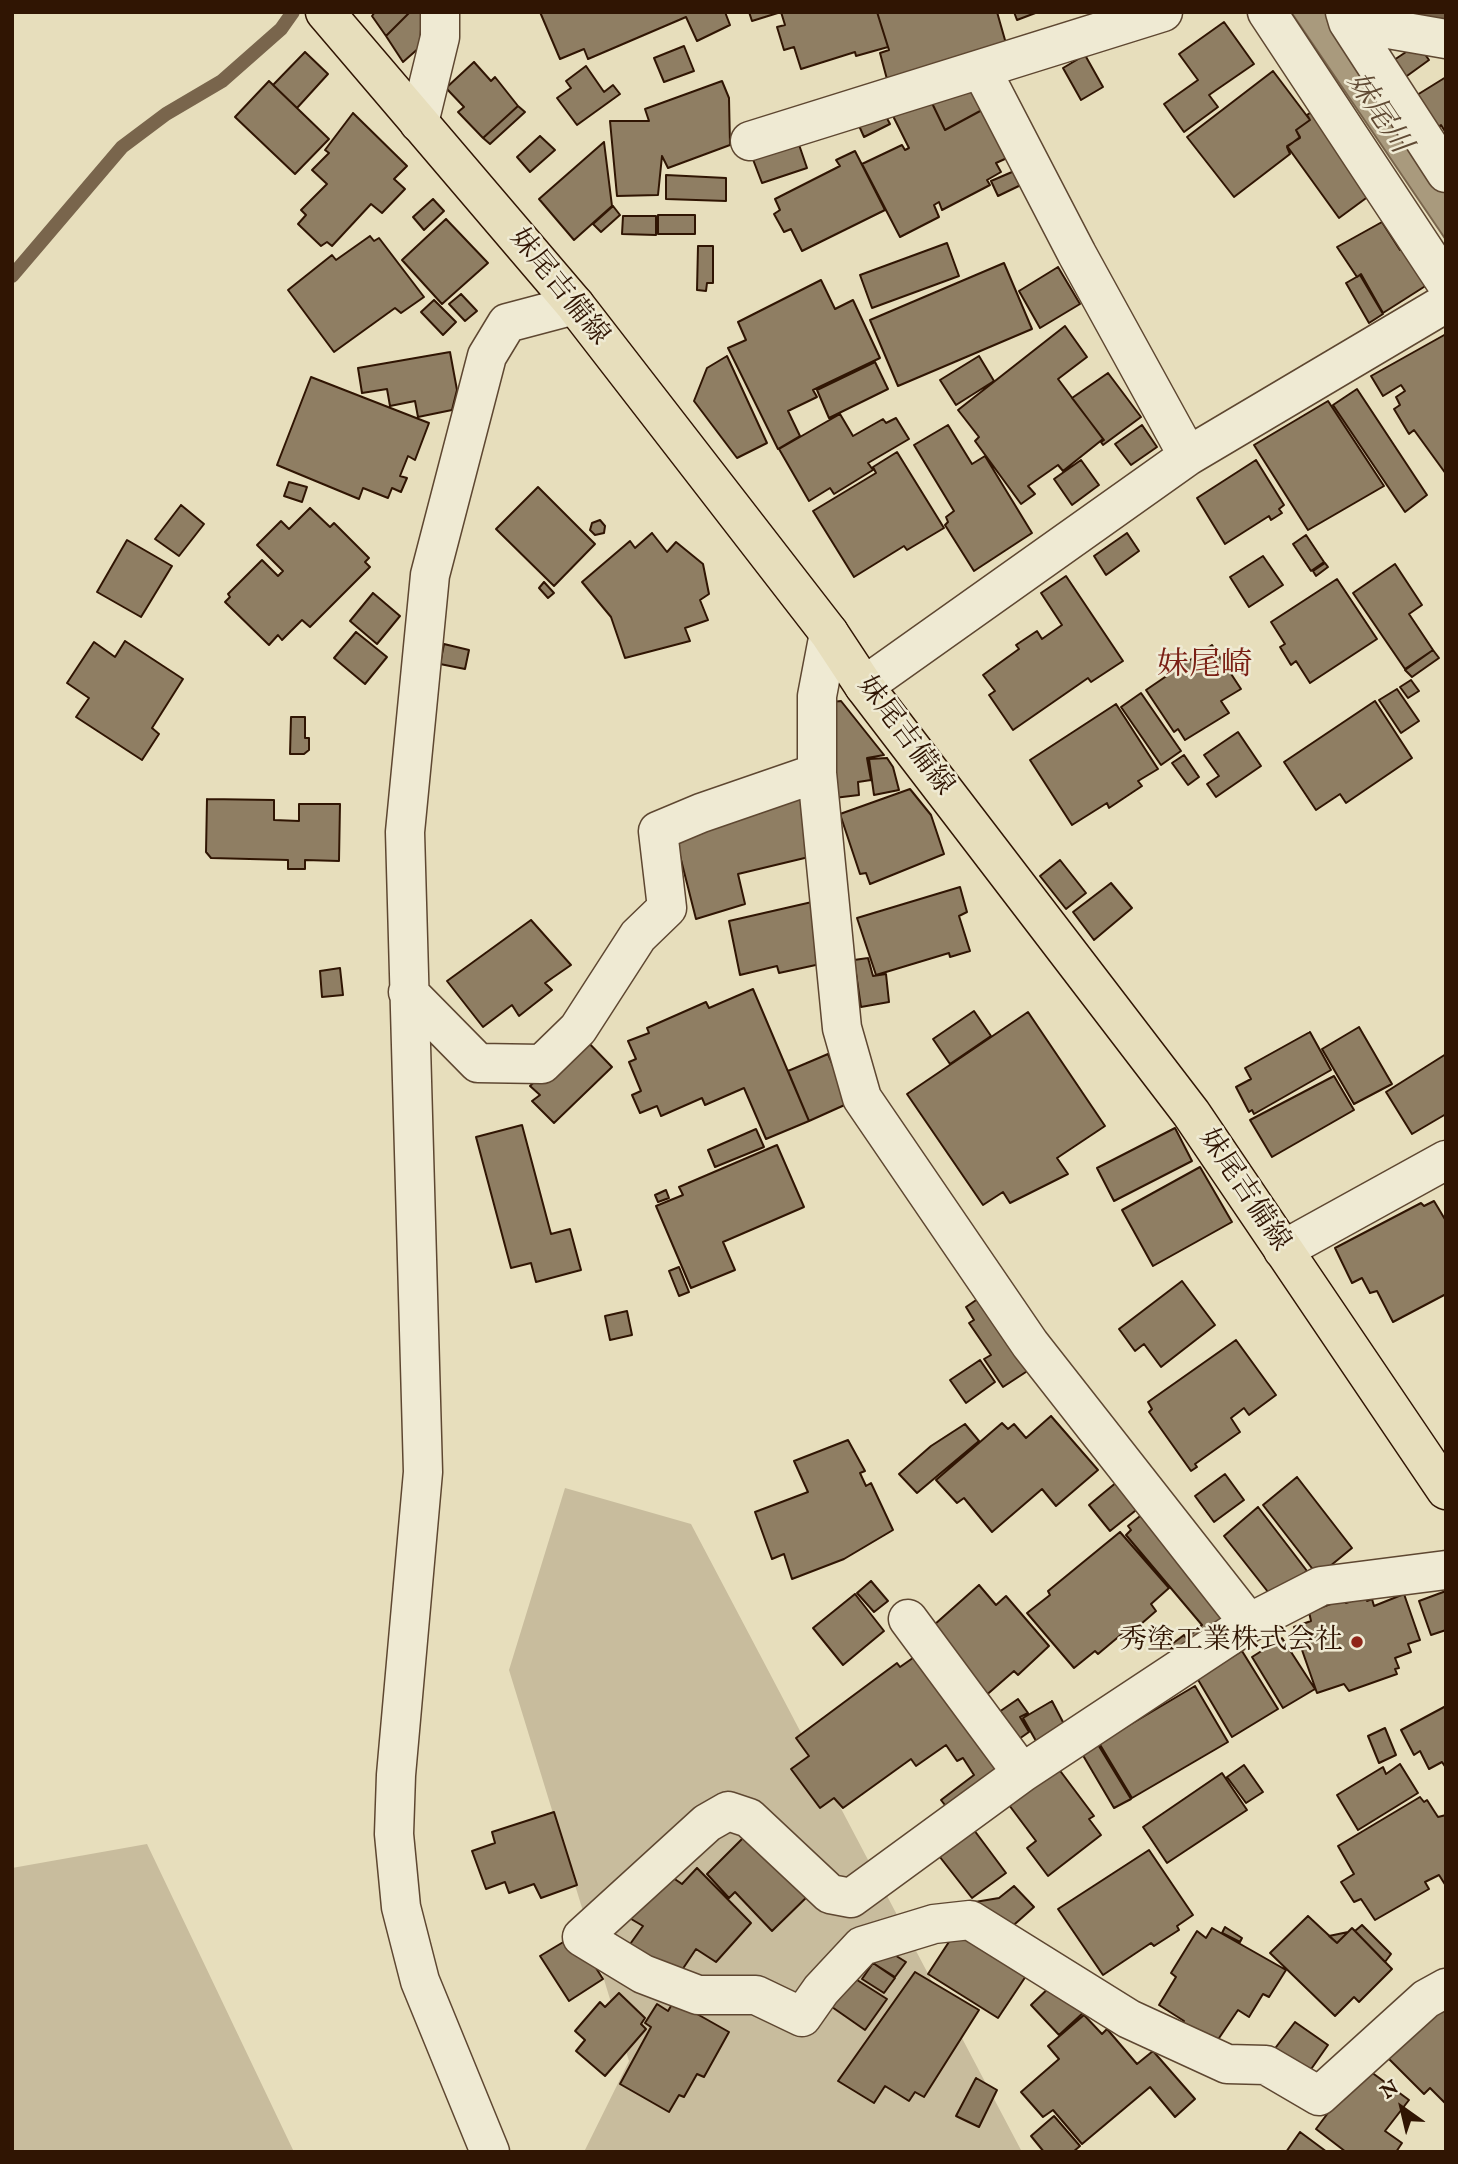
<!DOCTYPE html>
<meta charset="utf-8">
<style>
body{margin:0}
#map{position:relative;width:1458px;height:2164px;overflow:hidden;background:#e7debc;font-family:"IM FELL English",serif}
canvas{display:block}
.frame{position:absolute;inset:0;border:14px solid #301503;pointer-events:none}
.north{position:absolute;left:1367px;top:2073px;width:70px;height:70px;-webkit-text-stroke:5px #efead3;paint-order:stroke;rotate:326deg;font-size:19px;font-weight:700;line-height:28px;text-align:center;color:#301503}
.north::after{content:'';display:block;margin:auto;width:24px;height:32px;background:#301503;clip-path:polygon(50% 0,100% 100%,50% 72%,0 100%)}
</style>
<div id="map">
<canvas width="1458" height="2164"></canvas>
<div class="frame"></div>
<div class="north">N</div>
</div>
<script>
const c = document.querySelector('canvas').getContext('2d');
c.lineJoin = 'round';
function paint(path, color) { c.fillStyle = color; c.fill(path, 'evenodd'); }
const toPath = rows => new Path2D(rows.map(r => 'M' + r).join(''));
function stroke(path, color, width, dash) { c.strokeStyle = color; c.lineWidth = width; c.lineCap = dash ? 'butt' : 'round'; c.setLineDash(dash || []); c.stroke(path); }
function write(font, color, halo, rows, align = 'center') {
  c.font = font + ' "IM FELL English","Noto Serif JP",serif'; c.lineWidth = 5; c.setLineDash([]); c.textBaseline = 'middle'; c.strokeStyle = halo; c.fillStyle = color; for (const [text, x, y, turn = 0] of rows) {
    c.save(); c.translate(x, y); c.rotate((+turn || 0) * Math.PI / 180); c.textAlign = isNaN(turn) ? turn : align; if (halo) c.strokeText(text, 0, 0); c.fillText(text, 0, 0); c.restore();
  }
}
paint(toPath([
 [565,1488,691,1524,1022,2152,584,2152,629,2061,509,1670],
 [147,1844,294,2152,12,2152,12,1868]
]), '#c8bc9d');
const water = toPath([
 [1291,12,1328,12,1446,192,1446,240,1291,12]
]);
paint(water, '#a99a7d');
stroke(water, '#79654c', 2);
stroke(toPath([
 [1409,12,1446,17],
 [12,276,122,147,166,114,222,81,281,29,293,12]
]), '#79654c', 14);
const building = toPath([
 [375,12,410,12,386,36,372,16,375,12],
 [410,12,422,12,420,47,403,62,386,36,410,12],
 [540,12,725,12,730,25,697,41,686,17,588,59,584,49,560,59,540,12],
 [749,12,877,12,888,47,856,56,855,52,801,69,794,47,784,50,777,27,785,25,781,12,752,21,749,12],
 [877,12,997,12,1007,47,888,83,880,53,889,50,877,12],
 [1014,12,1038,12,1017,20,1014,12],
 [1224,22,1254,64,1209,95,1218,107,1184,132,1164,104,1198,80,1179,54,1224,22],
 [1418,44,1429,60,1400,81,1388,64,1418,44],
 [684,46,694,71,664,82,654,58,684,46],
 [305,52,328,74,297,108,273,85,305,52],
 [1085,55,1103,87,1081,100,1063,68,1085,55],
 [474,62,491,81,495,77,518,106,483,138,458,112,464,107,446,88,474,62],
 [586,66,604,92,613,85,620,94,577,125,557,98,571,88,566,81,586,66],
 [1273,71,1310,120,1296,130,1300,137,1287,147,1290,154,1234,197,1187,137,1273,71],
 [1446,77,1446,133,1441,125,1437,128,1417,95,1446,77],
 [269,81,329,139,295,174,235,117,269,81],
 [722,81,729,98,730,145,668,168,662,156,658,195,617,196,610,121,649,121,645,109,722,81],
 [968,83,982,110,945,130,931,101,968,83],
 [928,95,945,130,982,110,1007,158,996,163,1001,172,987,180,990,185,942,210,939,202,934,205,939,217,900,237,862,164,902,145,905,150,909,148,892,114,928,95],
 [518,106,525,112,490,144,483,138,518,106],
 [881,107,890,124,864,137,856,119,881,107],
 [1314,110,1373,193,1339,218,1287,146,1300,138,1296,130,1310,120,1307,115,1314,110],
 [353,113,407,166,394,179,405,189,382,213,371,204,332,246,327,242,321,246,298,224,306,215,301,210,327,184,312,170,329,153,325,150,353,113],
 [795,133,807,168,762,183,749,149,795,133],
 [540,136,555,150,530,172,517,157,540,136],
 [604,142,612,206,574,240,539,199,604,142],
 [855,151,885,210,802,251,791,229,784,232,774,214,780,210,775,199,840,166,836,160,855,151],
 [1019,169,1025,183,998,196,991,181,1019,169],
 [666,175,726,178,726,201,666,199,666,175],
 [433,199,444,211,424,230,413,217,433,199],
 [613,206,620,215,601,232,593,224,613,206],
 [658,215,695,215,695,234,658,234,658,215],
 [623,216,656,216,656,235,622,234,623,216],
 [446,219,488,263,442,304,402,260,446,219],
 [1382,222,1400,250,1406,246,1427,285,1383,313,1361,274,1357,277,1337,247,1382,222],
 [370,236,374,241,379,238,424,297,401,313,395,308,334,352,288,290,332,255,336,260,370,236],
 [947,243,959,276,872,308,860,275,947,243],
 [698,246,713,246,713,283,707,283,706,291,697,290,698,246],
 [1004,263,1032,329,898,386,870,320,1004,263],
 [1058,267,1080,304,1040,328,1019,291,1058,267],
 [1360,275,1383,314,1369,323,1346,283,1360,275],
 [821,280,835,309,853,300,880,358,813,390,817,397,788,411,800,436,778,449,728,348,746,340,738,322,821,280],
 [461,294,477,311,465,321,449,304,461,294],
 [434,300,456,322,443,335,421,312,434,300],
 [1065,326,1087,357,1058,379,1103,439,1063,471,1058,465,1028,486,1035,494,1021,504,975,441,979,437,958,410,1065,326],
 [1446,334,1446,474,1414,430,1409,434,1394,409,1400,405,1396,397,1405,391,1401,385,1383,396,1371,376,1446,334],
 [450,352,457,390,452,410,418,417,415,401,390,406,387,389,362,393,358,368,450,352],
 [727,356,767,443,737,458,694,401,707,368,727,356],
 [979,356,994,381,956,405,940,380,979,356],
 [875,362,888,389,829,418,817,390,875,362],
 [1108,373,1141,417,1103,445,1101,442,1104,440,1072,398,1108,373],
 [311,377,429,423,415,460,408,456,400,476,407,478,401,492,392,488,388,498,363,488,359,499,277,465,311,377],
 [1357,389,1427,495,1405,512,1333,405,1357,389],
 [1328,401,1384,486,1308,530,1254,445,1328,401],
 [840,414,853,436,883,419,886,423,896,418,909,439,868,463,873,470,834,494,830,488,809,501,779,449,840,414],
 [948,425,972,464,985,456,1032,533,974,571,945,525,948,522,946,517,954,511,914,445,948,425],
 [1142,425,1157,447,1131,465,1115,444,1142,425],
 [897,452,944,528,907,550,904,546,854,577,813,511,876,473,873,467,897,452],
 [1081,460,1099,485,1072,505,1054,479,1081,460],
 [1256,460,1284,505,1279,509,1282,513,1271,520,1269,516,1225,544,1197,498,1256,460],
 [289,482,307,487,302,502,284,496,289,482],
 [538,487,595,544,554,586,496,529,538,487],
 [181,505,204,524,179,556,155,539,181,505],
 [310,508,330,527,334,523,369,558,365,562,370,567,310,627,302,620,282,640,278,635,269,645,225,602,230,597,228,594,262,560,278,576,283,571,257,545,281,521,289,529,310,508],
 [600,520,605,526,604,533,595,535,590,530,592,523,600,520],
 [652,533,667,552,676,542,703,564,709,594,700,600,708,620,685,628,690,641,625,658,611,617,582,582,630,541,635,548,652,533],
 [1127,533,1139,551,1106,575,1094,556,1127,533],
 [1306,535,1324,562,1311,571,1293,544,1306,535],
 [127,540,172,566,141,617,97,592,127,540],
 [1263,556,1283,585,1249,607,1230,577,1263,556],
 [1325,563,1328,567,1316,576,1313,571,1325,563],
 [1395,564,1422,605,1409,614,1433,650,1405,669,1353,593,1395,564],
 [1066,576,1123,661,1091,682,1088,678,1013,730,989,695,995,691,983,675,1019,649,1016,645,1037,631,1042,639,1062,625,1041,593,1066,576],
 [1337,579,1377,639,1310,683,1296,661,1291,665,1280,647,1285,644,1271,622,1337,579],
 [544,582,554,593,548,598,539,588,544,582],
 [373,593,400,616,377,644,350,621,373,593],
 [356,632,387,657,365,684,334,658,356,632],
 [125,641,183,679,152,728,159,734,142,760,76,717,89,698,67,683,94,642,115,657,125,641],
 [444,644,469,650,465,669,440,664,444,644],
 [1212,645,1241,689,1221,701,1229,713,1185,740,1178,729,1174,732,1146,690,1212,645],
 [1433,650,1439,658,1412,677,1405,670,1433,650],
 [1411,680,1419,691,1408,698,1400,687,1411,680],
 [1397,689,1419,721,1401,733,1379,700,1397,689],
 [1141,693,1181,751,1161,765,1121,707,1141,693],
 [841,701,884,755,867,758,871,780,858,782,859,795,834,798,823,703,841,701],
 [1375,701,1412,758,1346,803,1340,794,1316,810,1284,762,1375,701],
 [1116,704,1158,769,1138,781,1142,786,1109,808,1107,803,1072,825,1030,760,1116,704],
 [291,717,305,717,305,738,309,738,309,750,304,754,290,754,291,717],
 [1238,732,1261,766,1216,797,1207,784,1219,776,1204,755,1238,732],
 [1184,755,1199,777,1188,785,1172,763,1184,755],
 [887,758,893,767,899,790,874,795,869,759,887,758],
 [910,789,931,815,944,854,870,884,866,873,860,874,840,814,910,789],
 [803,792,813,856,738,874,745,904,696,919,674,832,803,792],
 [207,799,274,800,274,820,299,821,299,804,340,804,339,861,305,860,305,869,288,869,288,860,211,858,206,852,207,799],
 [1060,860,1086,893,1066,909,1040,876,1060,860],
 [1111,883,1132,908,1094,940,1073,912,1111,883],
 [960,887,967,912,959,916,970,951,950,957,949,953,876,975,857,918,960,887],
 [812,902,825,963,779,973,777,966,740,975,729,921,812,902],
 [531,920,571,965,545,983,552,990,519,1016,512,1005,483,1027,447,981,531,920],
 [868,958,873,976,886,974,889,1002,861,1007,854,960,868,958],
 [340,968,343,995,322,997,320,971,340,968],
 [753,989,809,1121,766,1139,744,1088,705,1105,702,1098,661,1116,657,1106,640,1113,632,1095,641,1091,629,1062,636,1059,628,1041,649,1033,647,1028,706,1002,709,1008,753,989],
 [974,1011,991,1036,950,1064,933,1039,974,1011],
 [1028,1012,1105,1126,1057,1158,1068,1174,1010,1203,1003,1192,983,1205,907,1094,1028,1012],
 [1359,1027,1392,1084,1354,1104,1322,1049,1359,1027],
 [1310,1032,1331,1070,1254,1114,1252,1110,1249,1112,1236,1087,1251,1079,1245,1068,1310,1032],
 [582,1036,612,1067,554,1123,532,1101,540,1095,530,1086,582,1036],
 [828,1054,849,1103,809,1121,788,1071,828,1054],
 [1446,1054,1446,1114,1412,1134,1386,1092,1446,1054],
 [1334,1076,1354,1110,1272,1157,1250,1120,1334,1076],
 [522,1125,551,1234,570,1229,581,1270,536,1282,531,1263,511,1268,476,1137,522,1125],
 [1175,1128,1192,1161,1114,1201,1097,1168,1175,1128],
 [756,1129,764,1147,715,1167,708,1150,756,1129],
 [777,1145,804,1207,723,1242,735,1270,691,1288,656,1206,683,1195,679,1187,777,1145],
 [1200,1167,1232,1222,1153,1266,1122,1210,1200,1167],
 [666,1190,669,1198,658,1202,655,1195,666,1190],
 [1434,1201,1446,1221,1446,1294,1393,1322,1377,1291,1370,1293,1362,1278,1352,1283,1335,1248,1421,1203,1424,1206,1434,1201],
 [679,1267,689,1292,679,1296,669,1271,679,1267],
 [1182,1281,1215,1325,1161,1367,1144,1344,1135,1351,1119,1329,1182,1281],
 [982,1296,1032,1368,1003,1387,984,1359,991,1355,969,1323,974,1320,966,1307,982,1296],
 [627,1311,632,1335,610,1340,605,1316,627,1311],
 [1236,1340,1276,1395,1249,1415,1244,1408,1231,1418,1240,1432,1195,1464,1197,1467,1191,1471,1149,1412,1152,1409,1148,1402,1236,1340],
 [980,1360,995,1382,966,1403,950,1380,980,1360],
 [1051,1416,1098,1470,1056,1506,1042,1489,992,1532,964,1498,957,1503,936,1480,1002,1423,1008,1429,1014,1424,1026,1438,1051,1416],
 [965,1424,979,1441,917,1493,899,1474,931,1446,965,1424],
 [848,1440,865,1471,860,1473,866,1486,871,1483,893,1530,844,1559,792,1579,784,1554,772,1559,755,1512,808,1492,794,1461,848,1440],
 [1225,1474,1244,1500,1214,1522,1195,1496,1225,1474],
 [1123,1477,1145,1503,1110,1531,1089,1505,1123,1477],
 [1297,1477,1352,1548,1318,1576,1263,1505,1297,1477],
 [1151,1507,1246,1618,1199,1648,1189,1636,1202,1625,1126,1535,1131,1530,1128,1526,1151,1507],
 [1258,1507,1307,1571,1272,1597,1224,1536,1258,1507],
 [1120,1532,1169,1588,1151,1604,1156,1611,1133,1631,1129,1628,1098,1654,1095,1651,1074,1668,1027,1613,1050,1595,1048,1591,1120,1532],
 [871,1581,888,1601,874,1612,857,1593,871,1581],
 [979,1585,996,1605,1006,1596,1049,1646,1018,1675,1014,1671,983,1698,925,1633,979,1585],
 [1446,1591,1446,1630,1431,1635,1419,1601,1446,1591],
 [855,1594,884,1631,843,1665,813,1628,855,1594],
 [1404,1594,1420,1640,1408,1644,1411,1652,1395,1658,1399,1668,1395,1669,1397,1674,1349,1691,1344,1684,1317,1693,1294,1627,1311,1621,1309,1612,1344,1599,1346,1603,1365,1596,1367,1601,1372,1599,1374,1606,1404,1594],
 [1184,1635,1194,1650,1181,1658,1172,1644,1184,1635],
 [1282,1638,1315,1689,1283,1708,1252,1657,1282,1638],
 [930,1646,1015,1767,952,1814,941,1800,974,1775,963,1758,957,1761,946,1745,916,1766,911,1759,843,1808,834,1798,820,1808,791,1769,809,1756,796,1738,897,1663,900,1667,930,1646],
 [1242,1651,1278,1709,1232,1737,1197,1678,1242,1651],
 [1195,1686,1228,1742,1132,1798,1099,1743,1195,1686],
 [1018,1699,1028,1713,1020,1717,1029,1732,1019,1739,999,1712,1018,1699],
 [1052,1701,1064,1724,1036,1741,1023,1718,1052,1701],
 [1446,1706,1446,1768,1442,1762,1429,1769,1420,1751,1414,1755,1401,1730,1446,1706],
 [1385,1728,1396,1755,1379,1763,1368,1736,1385,1728],
 [1097,1743,1131,1799,1114,1808,1081,1752,1097,1743],
 [1055,1764,1094,1816,1089,1819,1101,1835,1048,1876,1027,1848,1036,1841,1006,1801,1055,1764],
 [1400,1764,1418,1793,1358,1830,1337,1795,1383,1767,1386,1774,1400,1764],
 [1244,1765,1263,1792,1246,1803,1227,1777,1244,1765],
 [1222,1773,1247,1810,1167,1863,1143,1827,1222,1773],
 [1420,1797,1424,1802,1427,1800,1438,1817,1446,1815,1446,1886,1439,1875,1425,1882,1429,1889,1375,1920,1361,1899,1354,1902,1341,1882,1354,1874,1338,1846,1420,1797],
 [554,1812,577,1885,541,1898,534,1884,509,1893,505,1882,486,1889,472,1851,495,1843,492,1832,554,1812],
 [971,1826,1006,1873,972,1898,936,1852,971,1826],
 [751,1830,812,1892,772,1931,735,1892,729,1898,707,1874,751,1830],
 [1149,1850,1193,1915,1177,1926,1179,1930,1154,1946,1151,1943,1103,1975,1058,1909,1149,1850],
 [697,1868,751,1923,716,1962,696,1949,676,1979,628,1947,643,1926,621,1913,663,1871,682,1884,697,1868],
 [1014,1886,1034,1907,1007,1931,969,1903,999,1898,1014,1886],
 [1308,1916,1337,1943,1352,1928,1392,1969,1359,2002,1354,1997,1335,2016,1270,1953,1308,1916],
 [1362,1925,1391,1954,1385,1962,1355,1931,1362,1925],
 [1225,1927,1242,1938,1240,1942,1222,1933,1225,1927],
 [958,1928,1026,1976,998,2018,928,1974,958,1928],
 [1212,1928,1286,1970,1269,1997,1263,1994,1249,2017,1238,2010,1215,2044,1179,2028,1184,2021,1159,2005,1176,1977,1171,1973,1197,1931,1206,1938,1212,1928],
 [1348,1932,1337,1943,1329,1936,1348,1932],
 [575,1935,603,1979,569,2001,540,1956,575,1935],
 [893,1954,906,1962,895,1977,873,1963,893,1954],
 [873,1963,895,1978,884,1993,862,1979,873,1963],
 [915,1972,979,2010,924,2097,915,2092,909,2101,885,2086,874,2103,838,2081,915,1972],
 [854,1978,887,1999,865,2030,832,2007,854,1978],
 [1055,1982,1084,2012,1059,2035,1031,2005,1055,1982],
 [619,1993,645,2018,641,2024,646,2029,605,2076,576,2051,585,2040,575,2031,600,2002,605,2007,619,1993],
 [1446,1994,1446,2104,1430,2088,1424,2094,1384,2054,1446,1994],
 [674,2001,729,2032,704,2077,697,2074,684,2097,679,2095,669,2112,620,2084,651,2027,645,2023,657,2004,668,2011,674,2001],
 [1084,2015,1102,2034,1107,2029,1137,2064,1153,2051,1195,2099,1175,2117,1150,2087,1082,2144,1053,2110,1043,2117,1021,2092,1059,2059,1048,2046,1084,2015],
 [1295,2022,1328,2045,1300,2085,1267,2059,1295,2022],
 [1363,2066,1409,2100,1385,2131,1402,2143,1396,2152,1346,2152,1316,2129,1363,2066],
 [976,2078,997,2090,979,2127,956,2116,976,2078],
 [1054,2116,1080,2146,1073,2152,1044,2152,1031,2136,1054,2116],
 [1300,2132,1327,2152,1286,2152,1300,2132]
]);
paint(building, '#8f7e63');
stroke(building, '#301503', 2);
const minor = toPath([
 [1267,12,1446,283],
 [1345,12,1348,22,1446,173],
 [1348,22,1446,39],
 [982,71,1077,254,1188,456],
 [419,123,440,37,440,12],
 [750,141,1163,12],
 [829,633,817,696,817,773,842,1028,862,1098,1030,1344,1249,1623],
 [864,686,1188,456,1446,303],
 [408,992,478,1063,542,1064,578,1029,638,936,667,908,658,831,701,813,817,773],
 [1283,1250,1446,1160],
 [1446,1570,1321,1586,1249,1623,1022,1773,851,1898,830,1894,749,1818,728,1811,707,1823,582,1937,643,1974,698,1995,756,1995,802,2017,821,1990,862,1946,934,1924,970,1920,1129,2019,1227,2064,1266,2065,1319,2096,1426,1999,1446,1988],
 [908,1619,1022,1773],
 [490,2152,420,1981,401,1907,394,1834,396,1775,423,1472,405,832,430,575,487,356,507,323,575,305]
]);
const major = toPath([
 [325,12,575,305,829,633,864,686,1191,1113,1446,1490]
]);
stroke(minor, '#5e4731', 41);
stroke(major, '#301503', 41);
stroke(minor, '#efead3', 38);
stroke(major, '#e7debc', 38);
for (const [x, y, r, color] of [
 [1357,1642,7,"#8f2418"]
]) { const dot = new Path2D(); dot.arc(x, y, r, 0, 2 * Math.PI); c.fillStyle = color; c.fill(dot); stroke(dot, '#efead3', 2.5); }
write('28px', '#301503', '#efead3', [
 ["妹尾吉備線",558,288,51],
 ["妹尾吉備線",904,737,53],
 ["妹尾吉備線",1243,1191,56]
]);
write('28px', '#301503', '#efead3', [
 ["秀塗工業株式会社",1343,1642]
], 'right');
write('italic 30px', '#604a34', '#efead3', [
 ["妹尾川",1377,114,56]
]);
write('32px', '#7a1f14', '#efead3', [
 ["妹尾崎",1205,667]
]);
</script>
